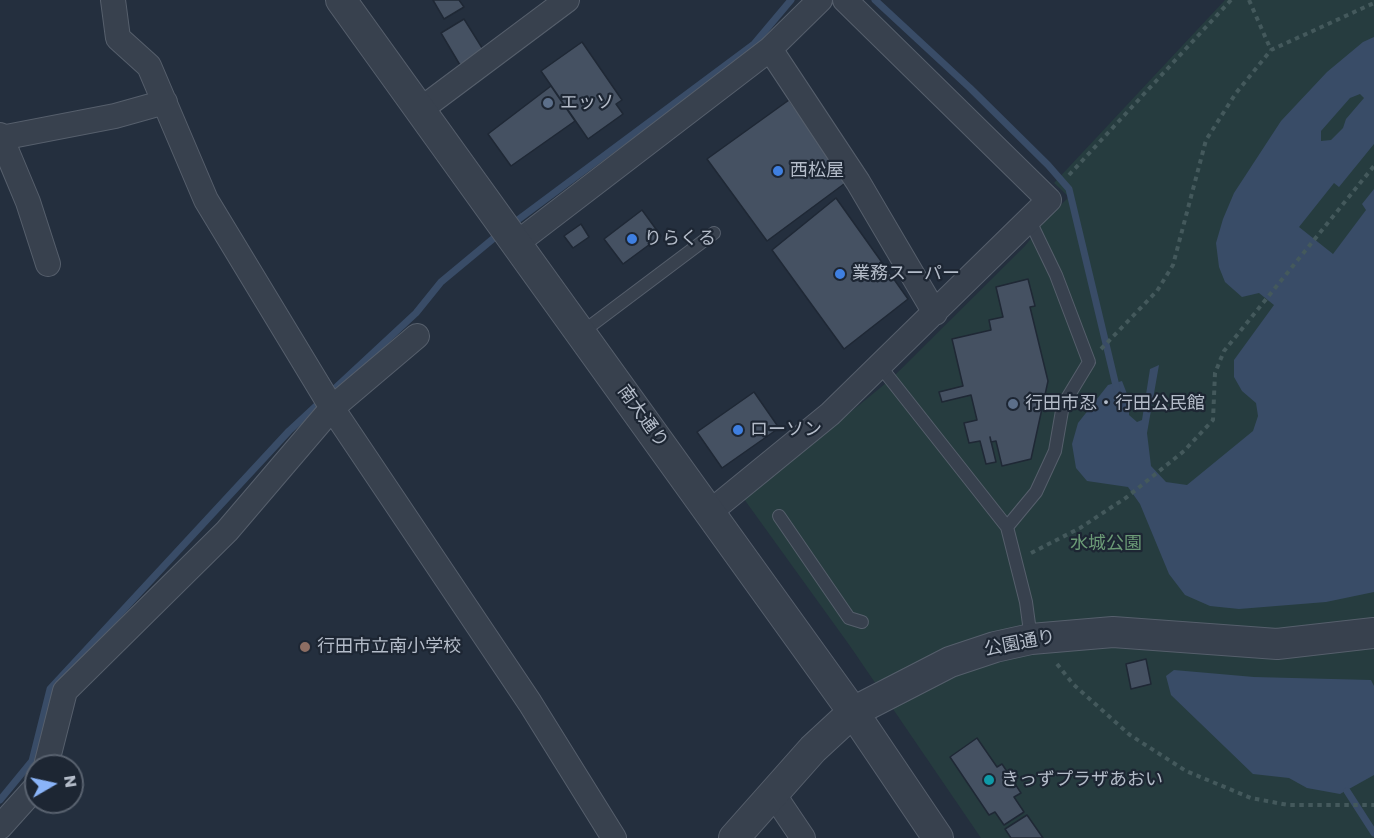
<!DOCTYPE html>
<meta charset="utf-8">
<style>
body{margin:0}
#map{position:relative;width:1374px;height:838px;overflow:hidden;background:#242f3e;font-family:Poppins,sans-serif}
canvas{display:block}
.north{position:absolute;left:24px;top:754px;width:60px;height:60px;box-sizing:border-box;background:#1d2633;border:2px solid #59626f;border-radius:50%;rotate:81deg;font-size:16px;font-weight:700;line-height:24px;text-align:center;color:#b4bcc9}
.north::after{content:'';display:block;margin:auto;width:21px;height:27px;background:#8ab4f8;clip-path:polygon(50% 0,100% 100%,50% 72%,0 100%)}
</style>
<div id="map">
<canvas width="1374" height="838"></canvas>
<div class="north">N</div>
</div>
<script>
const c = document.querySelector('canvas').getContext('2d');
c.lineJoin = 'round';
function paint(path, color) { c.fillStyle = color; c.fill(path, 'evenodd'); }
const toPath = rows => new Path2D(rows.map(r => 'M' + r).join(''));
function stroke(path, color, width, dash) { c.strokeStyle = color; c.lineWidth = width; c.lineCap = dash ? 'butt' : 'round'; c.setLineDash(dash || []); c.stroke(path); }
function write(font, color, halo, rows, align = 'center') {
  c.font = font + ' Poppins,"Noto Sans JP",sans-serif'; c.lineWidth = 4.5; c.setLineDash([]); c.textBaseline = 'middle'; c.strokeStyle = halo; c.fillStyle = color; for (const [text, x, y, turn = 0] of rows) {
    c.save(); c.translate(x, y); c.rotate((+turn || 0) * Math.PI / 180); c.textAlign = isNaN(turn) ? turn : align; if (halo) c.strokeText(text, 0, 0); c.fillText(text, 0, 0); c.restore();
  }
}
paint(toPath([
 [1225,0,1374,0,1374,838,981,838,850,646,744,499,891,379,1025,246,1048,217,1069,197,1054,183]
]), '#263c3f');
paint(toPath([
 [1374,37,1374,144,1339,187,1334,183,1299,227,1333,254,1366,210,1362,204,1374,189,1374,592,1326,602,1239,609,1210,606,1185,595,1169,574,1140,504,1128,487,1087,481,1076,468,1072,444,1078,423,1108,385,1122,381,1129,399,1129,415,1137,422,1142,420,1150,369,1159,365,1147,433,1151,466,1166,482,1187,485,1253,431,1258,416,1256,403,1242,391,1234,377,1234,360,1274,305,1259,293,1242,297,1225,282,1219,267,1216,243,1223,219,1234,193,1281,121,1327,72,1363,42],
 [1360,94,1364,98,1346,119,1343,128,1331,140,1321,141,1321,131,1350,98],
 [1174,670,1254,677,1371,680,1374,686,1374,775,1340,794,1307,788,1289,778,1253,774,1171,695,1166,676]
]), '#394c67');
stroke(toPath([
 [875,0,970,88,1048,165,1069,189,1117,390],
 [511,225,754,44,791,0],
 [1347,791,1374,833],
 [0,800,32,761,50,689,289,431,416,313,441,282,500,233]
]), '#394c67', 7);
const building = toPath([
 [433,0,459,0,464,7,444,19,433,0],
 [464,19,484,51,460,65,441,33,464,19],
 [582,42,622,100,616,104,623,114,588,139,541,71,582,42],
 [551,86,575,121,511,166,488,134,551,86],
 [789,100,848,181,767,241,707,159,789,100],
 [836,198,908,299,844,349,772,250,836,198],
 [642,210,661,236,623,264,604,239,642,210],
 [581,224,589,237,573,248,564,236,581,224],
 [1028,279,1035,306,1030,307,1048,381,1031,459,1002,466,996,441,991,442,990,437,996,462,986,464,980,441,969,443,964,423,977,420,971,395,942,402,939,392,963,386,952,339,991,330,989,320,1003,317,996,287,1028,279],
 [754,392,779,428,722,468,697,432,754,392],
 [1146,659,1151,684,1131,689,1126,664,1146,659],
 [977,738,997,767,1002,764,1021,793,1014,797,1024,812,1004,825,995,812,989,815,950,757,977,738],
 [1027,815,1043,838,1011,838,1005,829,1027,815]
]);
paint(building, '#455162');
stroke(building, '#1f2835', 1.5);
const service = toPath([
 [581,333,714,233],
 [880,366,1007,527,1026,602,1031,639],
 [779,516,849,618,862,622],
 [1007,527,1036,492,1055,451,1063,405,1089,362,1056,275,1029,219]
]);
const minor = toPath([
 [113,0,118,38,149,66,206,200,332,408,530,703,614,838],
 [770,49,858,182,935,313],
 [420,110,567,0],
 [0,135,28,202,48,264],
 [1,138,115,116,165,102],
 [517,243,770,49,820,0],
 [710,512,830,414,1049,200,845,0],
 [46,766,65,691,227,531,332,408,417,336],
 [772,792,803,838],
 [0,827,36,787]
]);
const tertiary = toPath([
 [341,0,853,712,938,838],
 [734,838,813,749,853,712,950,662,995,647,1031,639,1113,632,1277,644,1374,633]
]);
stroke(service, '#565f6c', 14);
stroke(minor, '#565f6c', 26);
stroke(tertiary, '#565f6c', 32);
stroke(toPath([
 [1249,0,1271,50],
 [1069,175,1231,0],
 [1101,349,1157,291,1173,265,1206,140,1236,93,1271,50,1374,3],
 [1031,553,1080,528,1127,497,1184,451,1213,420,1215,373,1224,351,1374,166],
 [1057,664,1073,684,1130,735,1186,771,1251,798,1288,805,1374,805]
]), '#44595c', 4, [4.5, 4.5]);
stroke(service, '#38414e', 12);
stroke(minor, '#38414e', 24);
stroke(tertiary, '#38414e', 30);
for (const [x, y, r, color] of [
 [548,103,6,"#5c6f8a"],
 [778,171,6,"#3f7fe0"],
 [632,239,6,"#3f7fe0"],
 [840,274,6,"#3f7fe0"],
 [1013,404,6,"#5c6f8a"],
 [738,430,6,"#3f7fe0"],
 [305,647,6,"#8d6e63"],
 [989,780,6,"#0f9aa8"]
]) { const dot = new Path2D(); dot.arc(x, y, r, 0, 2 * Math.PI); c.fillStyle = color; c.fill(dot); stroke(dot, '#1d2633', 2); }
write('18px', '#b4bcc9', '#1d2633', [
 ["エッソ",560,103],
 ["西松屋",790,171],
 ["りらくる",644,239],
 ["業務スーパー",852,274],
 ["行田市忍・行田公民館",1025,404],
 ["ローソン",750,430],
 ["行田市立南小学校",317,647],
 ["きっずプラザあおい",1001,780]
], 'left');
write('18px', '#b4bcc9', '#1d2633', [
 ["南大通り",642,417,54],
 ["公園通り",1020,644,-11]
]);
write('18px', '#6b9a76', '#1d2633', [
 ["水城公園",1106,544]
]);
</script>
